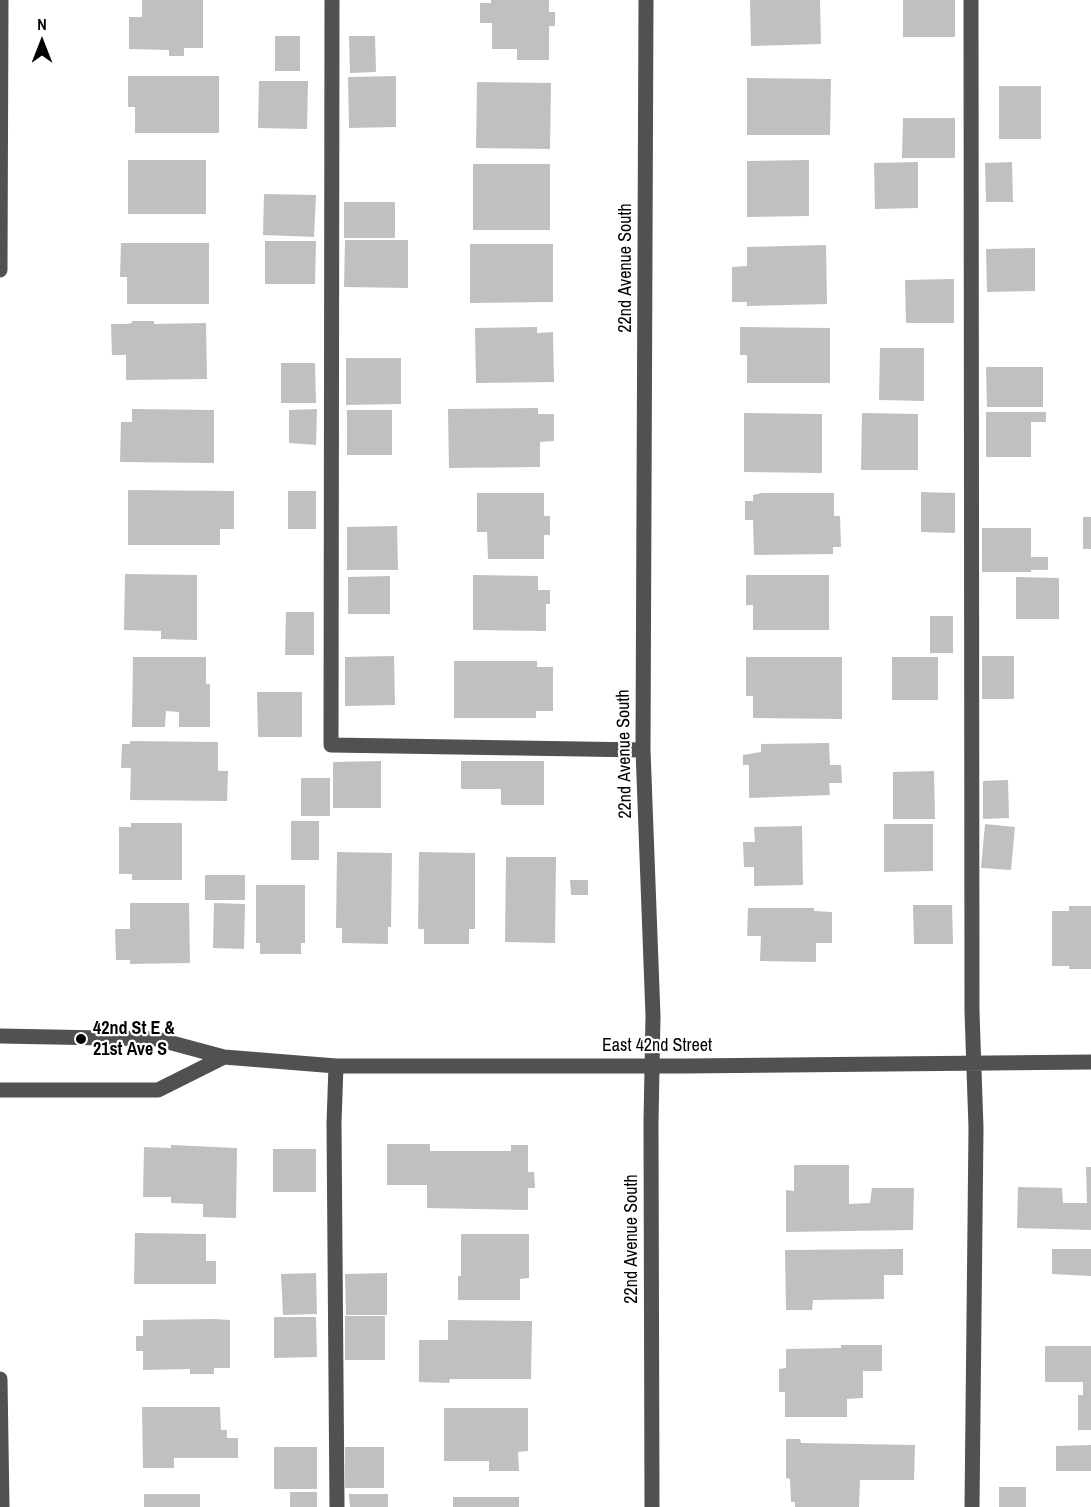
<!DOCTYPE html>
<style>
body{margin:0}
#map{position:relative;width:1091px;height:1507px;overflow:hidden;background:#fff;font-family:"Archivo Narrow",sans-serif}
canvas{display:block}
.north{position:absolute;left:12px;top:12px;width:60px;height:60px;-webkit-text-stroke:4px #fff;paint-order:stroke;rotate:0deg;font-size:16px;font-weight:700;line-height:24px;text-align:center;color:#000}
.north::after{content:'';display:block;margin:auto;width:21px;height:27px;background:#000;clip-path:polygon(50% 0,100% 100%,50% 72%,0 100%)}
</style>
<div id="map">
<canvas width="1091" height="1507"></canvas>
<div class="north">N</div>
</div>
<script>
const c = document.querySelector('canvas').getContext('2d');
c.lineJoin = 'round';
function paint(path, color) { c.fillStyle = color; c.fill(path, 'evenodd'); }
const toPath = rows => new Path2D(rows.map(r => 'M' + r).join(''));
function stroke(path, color, width, dash) { c.strokeStyle = color; c.lineWidth = width; c.lineCap = dash ? 'butt' : 'round'; c.setLineDash(dash || []); c.stroke(path); }
function write(font, color, halo, rows, align = 'center') {
  c.font = font + ' "Archivo Narrow",sans-serif'; c.lineWidth = 4.5; c.setLineDash([]); c.textBaseline = 'middle'; c.strokeStyle = halo; c.fillStyle = color; for (const [text, x, y, turn = 0] of rows) {
    c.save(); c.translate(x, y); c.rotate((+turn || 0) * Math.PI / 180); c.textAlign = isNaN(turn) ? turn : align; if (halo) c.strokeText(text, 0, 0); c.fillText(text, 0, 0); c.restore();
  }
}
paint(toPath([
 [142,0,203,0,203,48,184,48,184,56,169,56,169,50,129,49,129,17,142,17],
 [491,0,549,0,549,12,555,12,555,26,549,26,549,60,517,60,517,49,492,49,492,23,480,23,480,3,491,3],
 [750,0,820,0,821,44,751,46],
 [903,0,955,0,955,37,903,37],
 [275,36,300,36,300,71,275,71],
 [349,36,375,36,376,72,350,73],
 [128,76,219,76,219,133,135,133,135,107,128,107],
 [396,76,396,127,349,128,348,77],
 [747,78,831,79,830,135,747,135],
 [259,81,308,81,307,129,258,128],
 [477,82,551,83,550,149,476,148],
 [999,86,1041,86,1041,139,999,139],
 [903,118,955,118,955,158,902,158],
 [128,160,206,160,206,214,128,214],
 [809,160,809,216,747,217,747,161],
 [918,162,918,208,875,209,874,163],
 [1012,162,1013,202,986,202,985,163],
 [473,164,550,164,550,230,473,230],
 [264,194,316,195,314,237,263,235],
 [344,202,395,202,395,238,344,238],
 [345,240,408,240,408,288,344,287],
 [265,241,316,241,315,284,265,284],
 [121,243,209,243,209,304,127,304,127,277,120,277],
 [470,244,553,244,553,302,470,303],
 [826,245,827,304,747,306,747,302,732,302,732,267,747,266,747,247],
 [1035,248,1035,291,987,292,986,249],
 [954,279,954,323,906,323,905,280],
 [132,321,154,321,154,324,206,323,207,379,126,380,126,355,112,355,111,324,127,324,132,323],
 [537,327,537,333,553,332,554,382,476,383,475,328],
 [740,327,830,328,830,383,747,383,747,355,740,355],
 [880,348,924,348,924,401,879,400],
 [346,358,401,358,401,404,346,405],
 [281,363,315,363,316,403,281,403],
 [986,367,1043,367,1043,407,987,407],
 [538,408,538,414,554,414,554,441,540,442,540,467,449,468,448,409],
 [132,409,214,410,214,463,120,462,121,422,132,422],
 [317,409,316,445,289,443,289,410],
 [347,410,392,410,392,455,347,455],
 [986,412,1046,412,1046,422,1031,422,1031,457,986,457],
 [744,413,822,414,822,473,744,472],
 [862,413,918,414,918,470,861,470],
 [128,490,234,491,234,529,220,529,220,545,128,545],
 [288,491,316,491,316,529,288,529],
 [921,492,955,493,955,533,921,532],
 [477,493,544,493,544,516,550,516,550,535,544,535,544,559,488,559,487,532,477,532],
 [762,493,834,493,834,516,840,516,841,547,833,547,833,554,754,555,753,520,745,520,745,501,753,501,753,495],
 [1083,517,1091,517,1091,549,1083,549],
 [397,526,398,570,347,570,347,527],
 [982,528,1031,528,1031,557,1048,557,1048,570,1031,570,1031,572,982,572],
 [125,574,197,575,197,640,161,639,161,631,124,630],
 [473,575,538,576,538,590,550,590,550,604,546,604,546,631,473,630],
 [746,575,829,575,829,630,753,630,753,605,746,605],
 [390,576,390,614,348,614,348,577],
 [1016,577,1059,578,1059,619,1016,619],
 [286,612,314,612,314,655,285,655],
 [930,616,953,616,953,653,930,653],
 [394,656,395,705,345,706,345,657],
 [982,656,1014,656,1014,699,982,699],
 [133,657,206,657,206,684,210,684,210,727,179,727,179,712,166,711,165,727,132,727],
 [746,657,842,657,842,719,753,718,753,696,746,696],
 [892,657,938,657,938,700,892,700],
 [454,661,537,661,537,667,553,667,553,711,536,711,536,718,454,718],
 [257,692,302,692,302,737,258,737],
 [130,741,218,742,218,771,228,771,227,801,130,800,131,768,121,768,122,744,130,744],
 [829,743,830,765,841,765,842,783,829,783,830,795,749,798,749,765,743,765,743,755,761,752,761,744],
 [381,761,381,808,333,808,333,762],
 [461,761,544,761,544,805,501,805,501,789,461,789],
 [934,771,935,819,893,819,893,772],
 [301,778,330,778,330,816,301,816],
 [1008,780,1009,818,983,819,983,781],
 [291,821,319,821,319,860,291,860],
 [131,823,182,823,182,880,132,880,132,874,119,874,119,827,131,827],
 [884,824,933,824,933,871,884,872],
 [985,824,1015,827,1011,870,981,868],
 [802,826,803,885,754,886,754,867,744,867,743,842,755,842,754,827],
 [337,852,392,853,391,927,388,927,388,944,342,943,342,928,336,928],
 [419,852,475,853,475,929,469,929,469,944,424,944,424,929,418,929],
 [506,857,556,857,555,943,505,942],
 [205,875,245,875,245,900,205,900],
 [570,880,588,880,588,895,571,895],
 [256,885,305,885,305,943,301,943,301,954,260,954,260,943,256,943],
 [130,903,189,903,190,963,130,964,130,960,116,960,115,929,130,929],
 [214,903,245,904,244,949,213,948],
 [913,905,952,905,953,944,914,944],
 [1069,906,1091,906,1091,969,1069,969,1069,966,1052,966,1052,911,1069,911],
 [748,908,814,908,814,911,832,912,832,943,816,943,816,962,760,961,761,936,747,936],
 [387,1144,430,1144,430,1151,511,1151,511,1145,528,1145,528,1172,534,1172,535,1188,528,1188,528,1210,427,1208,427,1185,387,1185],
 [171,1145,237,1148,236,1218,203,1217,203,1204,171,1203,171,1197,143,1197,144,1147,171,1148],
 [273,1149,316,1149,316,1192,273,1192],
 [794,1165,849,1165,849,1204,870,1203,872,1188,914,1188,913,1230,786,1232,786,1190,794,1191],
 [1086,1167,1091,1167,1091,1230,1017,1228,1018,1187,1062,1188,1063,1203,1087,1203],
 [135,1233,206,1234,206,1261,216,1261,216,1284,134,1284],
 [461,1234,529,1234,529,1278,520,1279,520,1300,458,1300,458,1276,461,1276],
 [903,1249,903,1275,884,1275,884,1299,813,1300,812,1310,786,1310,785,1250],
 [1052,1249,1091,1249,1091,1276,1052,1274],
 [316,1273,317,1314,283,1315,281,1274],
 [387,1273,387,1315,346,1315,345,1274],
 [345,1316,385,1316,385,1360,345,1360],
 [274,1317,316,1317,317,1357,274,1358],
 [214,1319,230,1320,230,1368,214,1368,214,1374,190,1374,190,1369,143,1370,143,1351,136,1351,136,1336,143,1336,143,1320],
 [448,1320,532,1321,531,1379,450,1379,449,1383,419,1382,419,1340,448,1340],
 [841,1345,882,1345,882,1371,863,1371,863,1398,847,1399,847,1417,785,1417,785,1392,779,1392,779,1369,786,1368,786,1349,841,1348],
 [1045,1346,1091,1346,1091,1430,1078,1430,1078,1395,1083,1395,1083,1382,1045,1382],
 [142,1407,220,1407,221,1430,227,1430,227,1438,238,1438,238,1458,174,1458,174,1468,143,1468],
 [444,1408,528,1408,528,1451,518,1452,519,1471,489,1471,489,1461,444,1461],
 [786,1439,800,1439,801,1443,915,1445,914,1480,860,1480,859,1507,795,1507,795,1502,791,1502,790,1479,786,1478],
 [1091,1445,1091,1471,1056,1471,1056,1446],
 [274,1447,317,1447,317,1489,274,1489],
 [345,1447,384,1447,384,1488,345,1488],
 [999,1487,1026,1487,1026,1507,999,1507],
 [290,1492,317,1492,317,1507,290,1507],
 [144,1494,200,1494,200,1507,144,1507],
 [349,1494,388,1494,388,1507,350,1507],
 [453,1497,519,1497,519,1507,453,1507]
]), '#c0c0c0');
stroke(toPath([
 [332,0,331,745,643,750],
 [646,0,643,750,653,1016,651,1122,652,1507],
 [971,0,972,1012,976,1128,972,1507],
 [0,270,1,0],
 [0,1036,157,1039,224,1057,336,1066,686,1066,1091,1062],
 [336,1066,334,1123,337,1507],
 [0,1090,158,1090,224,1057],
 [0,1379,2,1507]
]), '#515151', 15);
for (const [x, y, r, color] of [
 [81,1039,6,"#000"]
]) { const dot = new Path2D(); dot.arc(x, y, r, 0, 2 * Math.PI); c.fillStyle = color; c.fill(dot); stroke(dot, '#fff', 2); }
write('18px', '#000', '#fff', [
 ["22nd Avenue South",626,268,-90],
 ["22nd Avenue South",625,754,-91],
 ["East 42nd Street",657,1046],
 ["22nd Avenue South",632,1239,-90]
]);
write('bold 18px', '#000', '#fff', [
 ["42nd St E &",93,1029],
 ["21st Ave S",93,1050]
], 'left');
</script>
